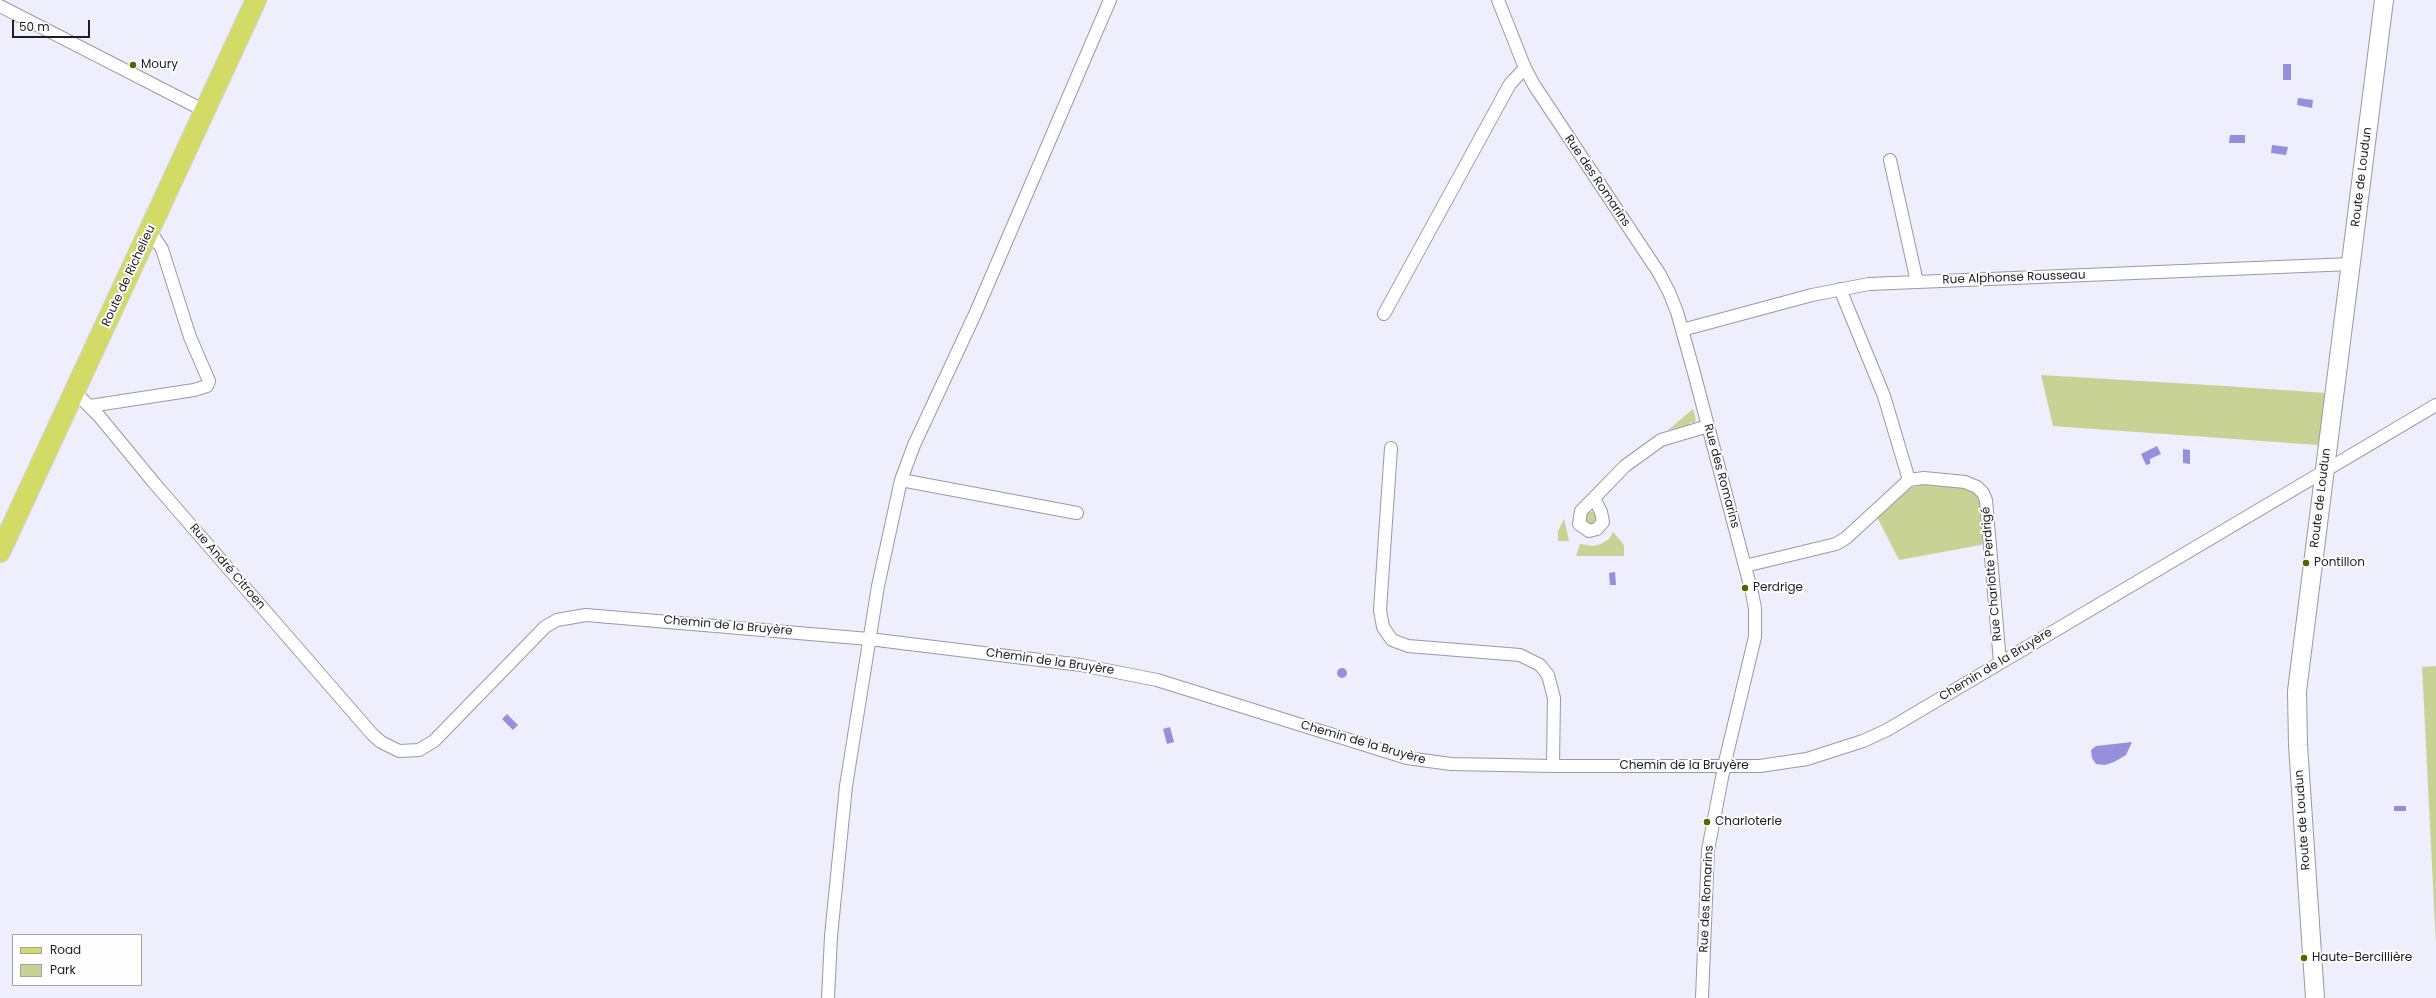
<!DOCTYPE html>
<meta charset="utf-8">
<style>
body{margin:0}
#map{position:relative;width:2436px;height:998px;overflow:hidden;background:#eeeefd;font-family:Poppins,sans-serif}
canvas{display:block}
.legend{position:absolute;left:12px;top:934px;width:130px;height:52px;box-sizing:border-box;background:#fdfdfd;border:1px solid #a3a3a5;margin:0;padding:5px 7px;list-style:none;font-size:12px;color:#1d1d22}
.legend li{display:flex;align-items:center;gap:8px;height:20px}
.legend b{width:20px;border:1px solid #a3a3a5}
.scale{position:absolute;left:12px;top:20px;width:78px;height:18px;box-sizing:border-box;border:2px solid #1d1d22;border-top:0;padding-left:5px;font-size:12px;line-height:14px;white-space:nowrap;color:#1d1d22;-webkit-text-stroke:3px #fdfdfd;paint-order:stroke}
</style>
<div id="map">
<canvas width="2436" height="998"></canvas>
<ul class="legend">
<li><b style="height:5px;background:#d1db66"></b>Road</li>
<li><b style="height:11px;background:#c8d294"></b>Park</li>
</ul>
<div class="scale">50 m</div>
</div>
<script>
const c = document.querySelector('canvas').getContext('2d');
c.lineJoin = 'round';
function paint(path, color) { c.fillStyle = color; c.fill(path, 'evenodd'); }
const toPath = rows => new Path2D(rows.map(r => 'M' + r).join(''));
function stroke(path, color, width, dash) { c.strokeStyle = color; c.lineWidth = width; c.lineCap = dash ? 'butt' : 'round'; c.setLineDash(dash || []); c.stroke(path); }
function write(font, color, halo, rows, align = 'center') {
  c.font = font + ' Poppins,sans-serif'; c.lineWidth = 4; c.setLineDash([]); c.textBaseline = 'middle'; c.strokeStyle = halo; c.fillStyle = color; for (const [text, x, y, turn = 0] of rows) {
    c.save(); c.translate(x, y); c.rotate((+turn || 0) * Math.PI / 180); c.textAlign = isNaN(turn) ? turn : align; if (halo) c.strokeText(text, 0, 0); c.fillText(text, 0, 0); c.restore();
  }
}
paint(toPath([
 [2041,375,2225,386,2326,393,2318,445,2053,426],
 [1693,409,1696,420,1694,423,1691,422,1688,425,1668,430],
 [1927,484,1969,487,1981,500,1986,544,1899,560,1877,517,1908,488],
 [1588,511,1596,513,1598,523,1586,526,1584,514],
 [1564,519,1569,541,1558,541,1558,531],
 [1613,532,1624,545,1624,556,1576,556,1580,544,1593,546,1601,544,1609,539],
 [2436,666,2436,945,2422,667]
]), '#c8d294');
paint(toPath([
 [2283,64,2291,64,2291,80,2283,80],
 [2298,98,2313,100,2312,108,2297,105],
 [2230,135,2245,135,2245,143,2229,143],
 [2272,145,2288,147,2286,155,2271,153],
 [2157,446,2161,454,2150,459,2150,464,2146,465,2141,454],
 [2183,449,2190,450,2190,464,2183,463],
 [1615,572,1616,585,1610,585,1609,573],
 '1337 673a5 5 0 1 1 10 0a5 5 0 1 1-10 0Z',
 [507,714,518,725,513,730,502,719],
 [1170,727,1174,742,1167,744,1163,729],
 [2132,742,2126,755,2114,762,2105,765,2096,764,2092,758,2091,750,2096,746],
 [2394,806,2406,806,2406,811,2394,811]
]), '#9590db');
const minor = toPath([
 [1498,0,1525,68,1534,85,1659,273,1669,292,1677,312,1693,369,1752,593,1755,608,1755,637,1725,762,1708,850,1702,998],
 [0,6,205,111],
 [1890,160,1917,282],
 [1840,289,1884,396,1909,480,1924,478,1965,482,1977,487,1983,493,1986,500,2000,662],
 [1384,314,1510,84,1525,68],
 [1682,330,1812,295,1869,284,2351,264],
 [74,391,99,416,155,484,372,734,381,742,399,751,419,750,434,741,545,627,557,620,586,615,869,639,1081,665,1157,680,1407,758,1451,764,1553,766,1760,766,1807,759,1863,741,1887,730,2436,405],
 [90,406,194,390,207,386,209,381,190,337,162,249,150,231],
 [1391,448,1380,610,1383,627,1392,640,1408,646,1520,655,1540,665,1548,675,1554,698,1553,766],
 [901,480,1077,513],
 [1594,498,1601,512,1603,522,1597,529,1589,531,1579,524,1581,511,1594,498,1625,466,1661,440,1708,426],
 [1745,566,1836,544,1846,538,1909,480],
 [828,998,831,936,846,786,878,586,901,480,914,445,976,312,1110,0]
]);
const secondary = toPath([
 [2315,998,2298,745,2297,691,2384,0]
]);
const primary = toPath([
 [0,552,256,0]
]);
stroke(minor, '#9998a7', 14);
stroke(secondary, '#9998a7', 20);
stroke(primary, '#d2d2d3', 22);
stroke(minor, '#fff', 12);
stroke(secondary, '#fff', 18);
stroke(primary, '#d1db66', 20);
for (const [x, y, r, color] of [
 [133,65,4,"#5a6301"],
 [2306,563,4,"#5a6301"],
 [1745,588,4,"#5a6301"],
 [1707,822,4,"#5a6301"],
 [2304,958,4,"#5a6301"]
]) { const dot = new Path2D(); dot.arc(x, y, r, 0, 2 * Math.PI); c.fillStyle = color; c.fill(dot); stroke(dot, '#fdfdfd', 1.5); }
write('12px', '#1d1d22', '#fdfdfd', [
 ["Moury",141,65],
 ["Pontillon",2314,563],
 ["Perdrige",1753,588],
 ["Charloterie",1715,822],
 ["Haute-Bercillière",2312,958]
], 'left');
write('12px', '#1d1d22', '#fdfdfd', [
 ["Route de Loudun",2362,177,-83],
 ["Rue des Romarins",1597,181,56],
 ["Route de Richelieu",129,276,-65],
 ["Rue Alphonse Rousseau",2014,278,-2],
 ["Rue des Romarins",1721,476,75],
 ["Route de Loudun",2321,498,-83],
 ["Rue André Citroen",227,567,49],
 ["Rue Charlotte Perdrigé",1992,574,-95],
 ["Chemin de la Bruyère",728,626,5],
 ["Chemin de la Bruyère",1050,662,8],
 ["Chemin de la Bruyère",1996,665,-31],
 ["Chemin de la Bruyère",1363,743,16],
 ["Chemin de la Bruyère",1684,766],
 ["Route de Loudun",2303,820,-94],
 ["Rue des Romarins",1707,899,-87]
]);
</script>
